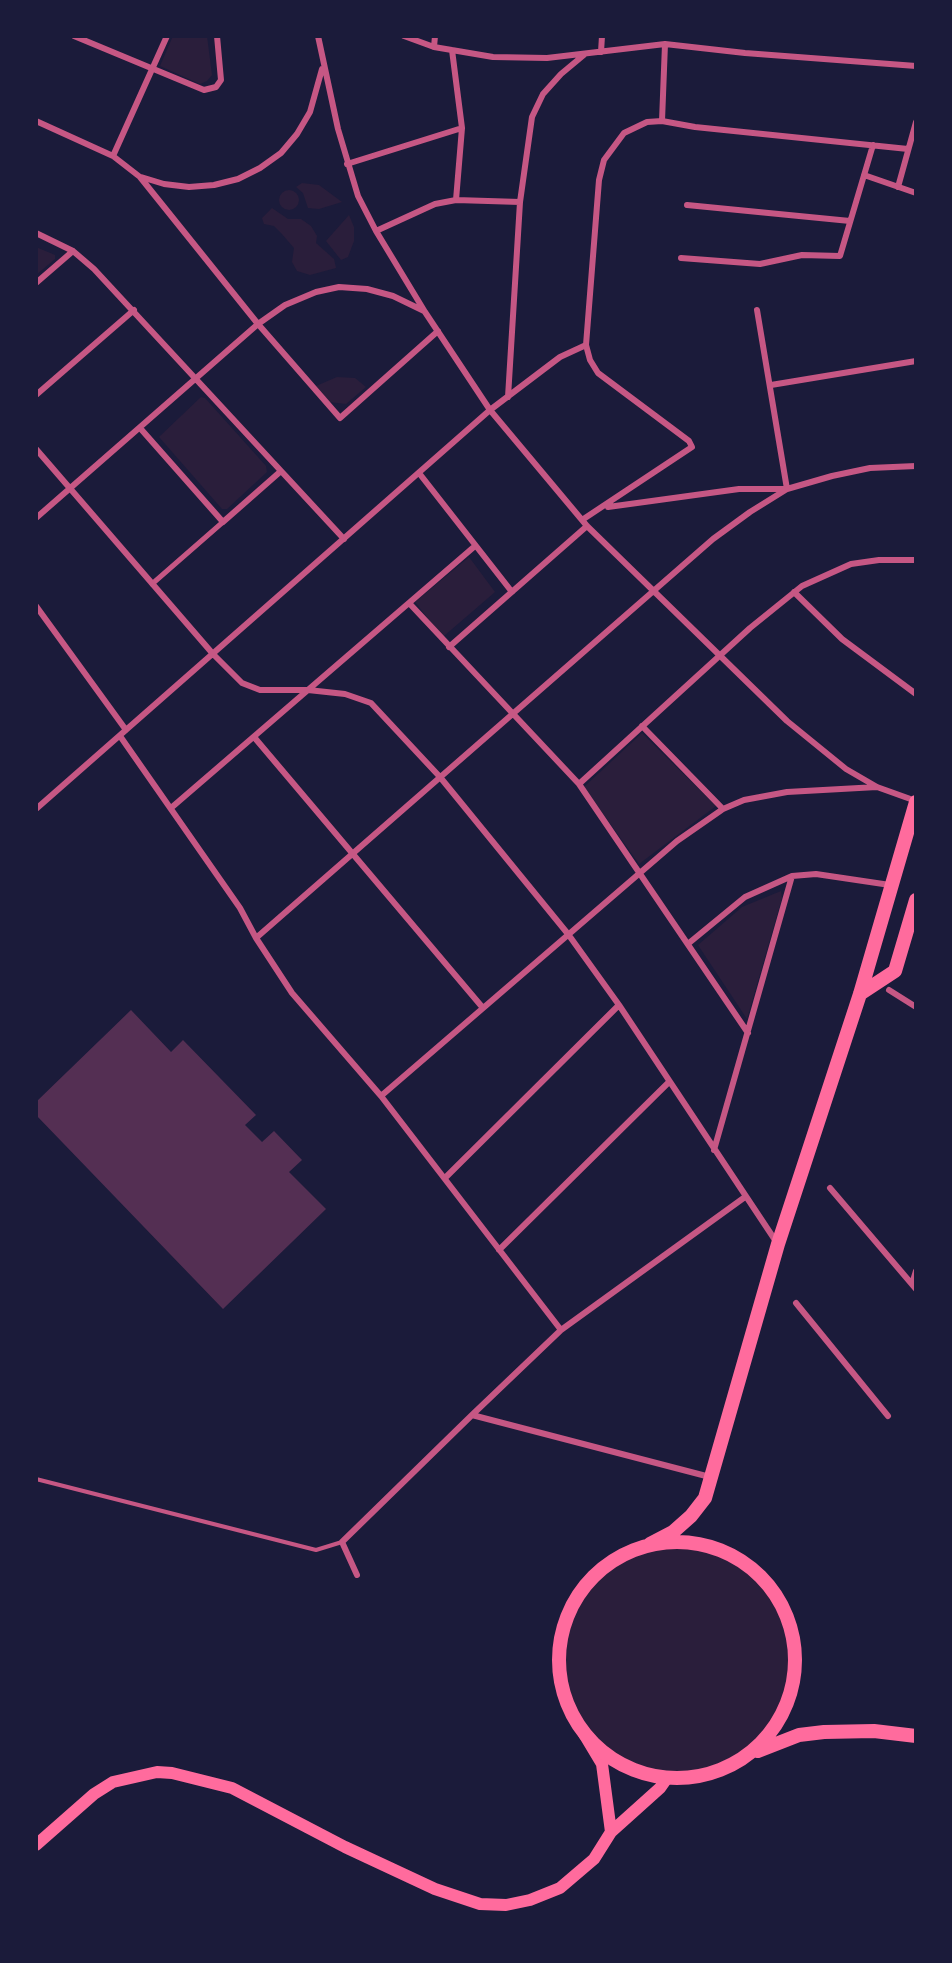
<!DOCTYPE html>
<style>
body{margin:0}
#map{position:relative;width:952px;height:1963px;overflow:hidden;background:#1b1b3a;font-family:"Space Grotesk",sans-serif}
canvas{display:block}
.frame{position:absolute;inset:0;border:38px solid #1b1b3a;pointer-events:none}
</style>
<div id="map">
<canvas width="952" height="1963"></canvas>
<div class="frame"></div>
</div>
<script>
const c = document.querySelector('canvas').getContext('2d');
c.lineJoin = 'round';
function paint(path, color) { c.fillStyle = color; c.fill(path, 'evenodd'); }
const toPath = rows => new Path2D(rows.map(r => 'M' + r).join(''));
function stroke(path, color, width, dash) { c.strokeStyle = color; c.lineWidth = width; c.lineCap = dash ? 'butt' : 'round'; c.setLineDash(dash || []); c.stroke(path); }
paint(toPath([
 [173,36,207,36,212,75,207,81,200,84,160,66],
 [302,183,319,185,342,202,319,209,308,208,303,193,296,187],
 '279 200a10 10 0 1 1 20 0a10 10 0 1 1-20 0Z',
 [272,208,288,219,301,219,311,226,317,236,316,243,334,259,336,268,310,275,297,271,292,262,294,248,281,233,274,226,264,224,262,218],
 [349,215,354,227,354,241,348,257,341,260,326,241],
 [36,247,55,255,55,259,36,275],
 [337,377,355,378,366,387,346,404,329,402,316,386],
 [201,397,205,398,266,466,267,472,227,509,222,509,159,437],
 [469,557,495,592,444,636,441,635,415,602],
 [642,733,716,806,639,864,584,787],
 [781,891,782,898,747,1019,698,945,742,907],
 '564 1660a112 112 0 1 1 224 0a112 112 0 1 1-224 0Z'
]), '#2a1e3b');
paint(toPath([
 [131,1010,171,1052,183,1040,256,1115,245,1125,262,1142,274,1131,302,1160,289,1172,326,1209,223,1309,36,1115,36,1102]
]), '#542f53');
stroke(toPath([
 [36,1479,316,1550,342,1542]
]), '#c65784', 4);
stroke(toPath([
 [152,584,223,522]
]), '#c65784', 5);
stroke(toPath([
 [74,36,204,90,216,87,221,80,217,36],
 [318,36,338,129,358,196,376,231,425,312,490,410,587,526,787,721,846,769,877,787,916,801],
 [404,36,434,47,493,57,547,58,665,44,745,53,916,66],
 [434,47,435,36],
 [452,50,462,128,456,200],
 [601,52,602,36],
 [36,121,113,156,140,177,258,324,340,418,438,331],
 [662,121,665,44],
 [113,156,167,36],
 [347,164,462,128],
 [864,175,916,193],
 [141,177,164,184,189,187,214,185,238,179,260,168,281,153,297,134,310,112,322,69],
 [898,187,916,122],
 [687,205,850,221],
 [376,231,435,204,456,200,520,202],
 [36,233,73,251,94,269,344,539],
 [681,258,760,264,802,255,840,256,873,145],
 [36,283,73,251],
 [771,385,916,361],
 [36,395,134,310],
 [508,397,520,202,532,117,543,94,561,74,585,54],
 [140,428,223,522,281,471],
 [36,449,213,654,242,683,260,690,308,690,345,694,371,703,440,777,568,934,619,1005,777,1243],
 [419,473,512,592],
 [608,507,739,489,787,489,757,310],
 [36,518,258,324,285,305,316,292,339,287,367,289,393,296,424,311],
 [582,520,692,447,689,441,598,373,590,360,586,345,599,180,604,160,624,133,647,122,662,121,695,127,908,149],
 [794,592,842,639,916,694],
 [409,603,579,784,748,1033],
 [36,606,126,730],
 [449,647,587,526],
 [642,726,723,809],
 [120,736,240,908,256,938,292,993,381,1096,561,1330],
 [254,737,483,1008],
 [579,784,750,628,802,586,851,564,879,560,916,560],
 [171,808,475,546],
 [36,809,490,410,560,357,586,345],
 [256,938,713,539,750,512,787,489,832,476,870,468,916,466],
 [689,943,745,897,792,876,816,874,890,885],
 [889,990,916,1007],
 [381,1096,677,841,723,809,744,800,787,792,877,787],
 [714,1150,792,876],
 [445,1178,619,1005],
 [830,1188,916,1289],
 [499,1250,669,1082],
 [912,1284,916,1271],
 [796,1303,888,1416],
 [472,1415,710,1477],
 [357,1575,342,1542,472,1415,561,1330,745,1197]
]), '#c65784', 6);
stroke(toPath([
 [584,1734,602,1764,611,1832],
 [36,1845,94,1794,113,1782,157,1772,172,1773,232,1788,345,1847,435,1889,480,1904,506,1905,530,1900,560,1888,594,1859,611,1832,660,1788,667,1778]
]), '#ff6b9d', 12);
stroke(toPath([
 [860,994,895,971,916,900],
 '559 1660a118 118 0 1 1 236 0a118 118 0 1 1-236 0Z',
 [650,1544,673,1532,691,1516,705,1498,778,1244,860,994,916,802],
 [758,1751,799,1735,824,1732,874,1731,916,1736]
]), '#ff6b9d', 14);
</script>
